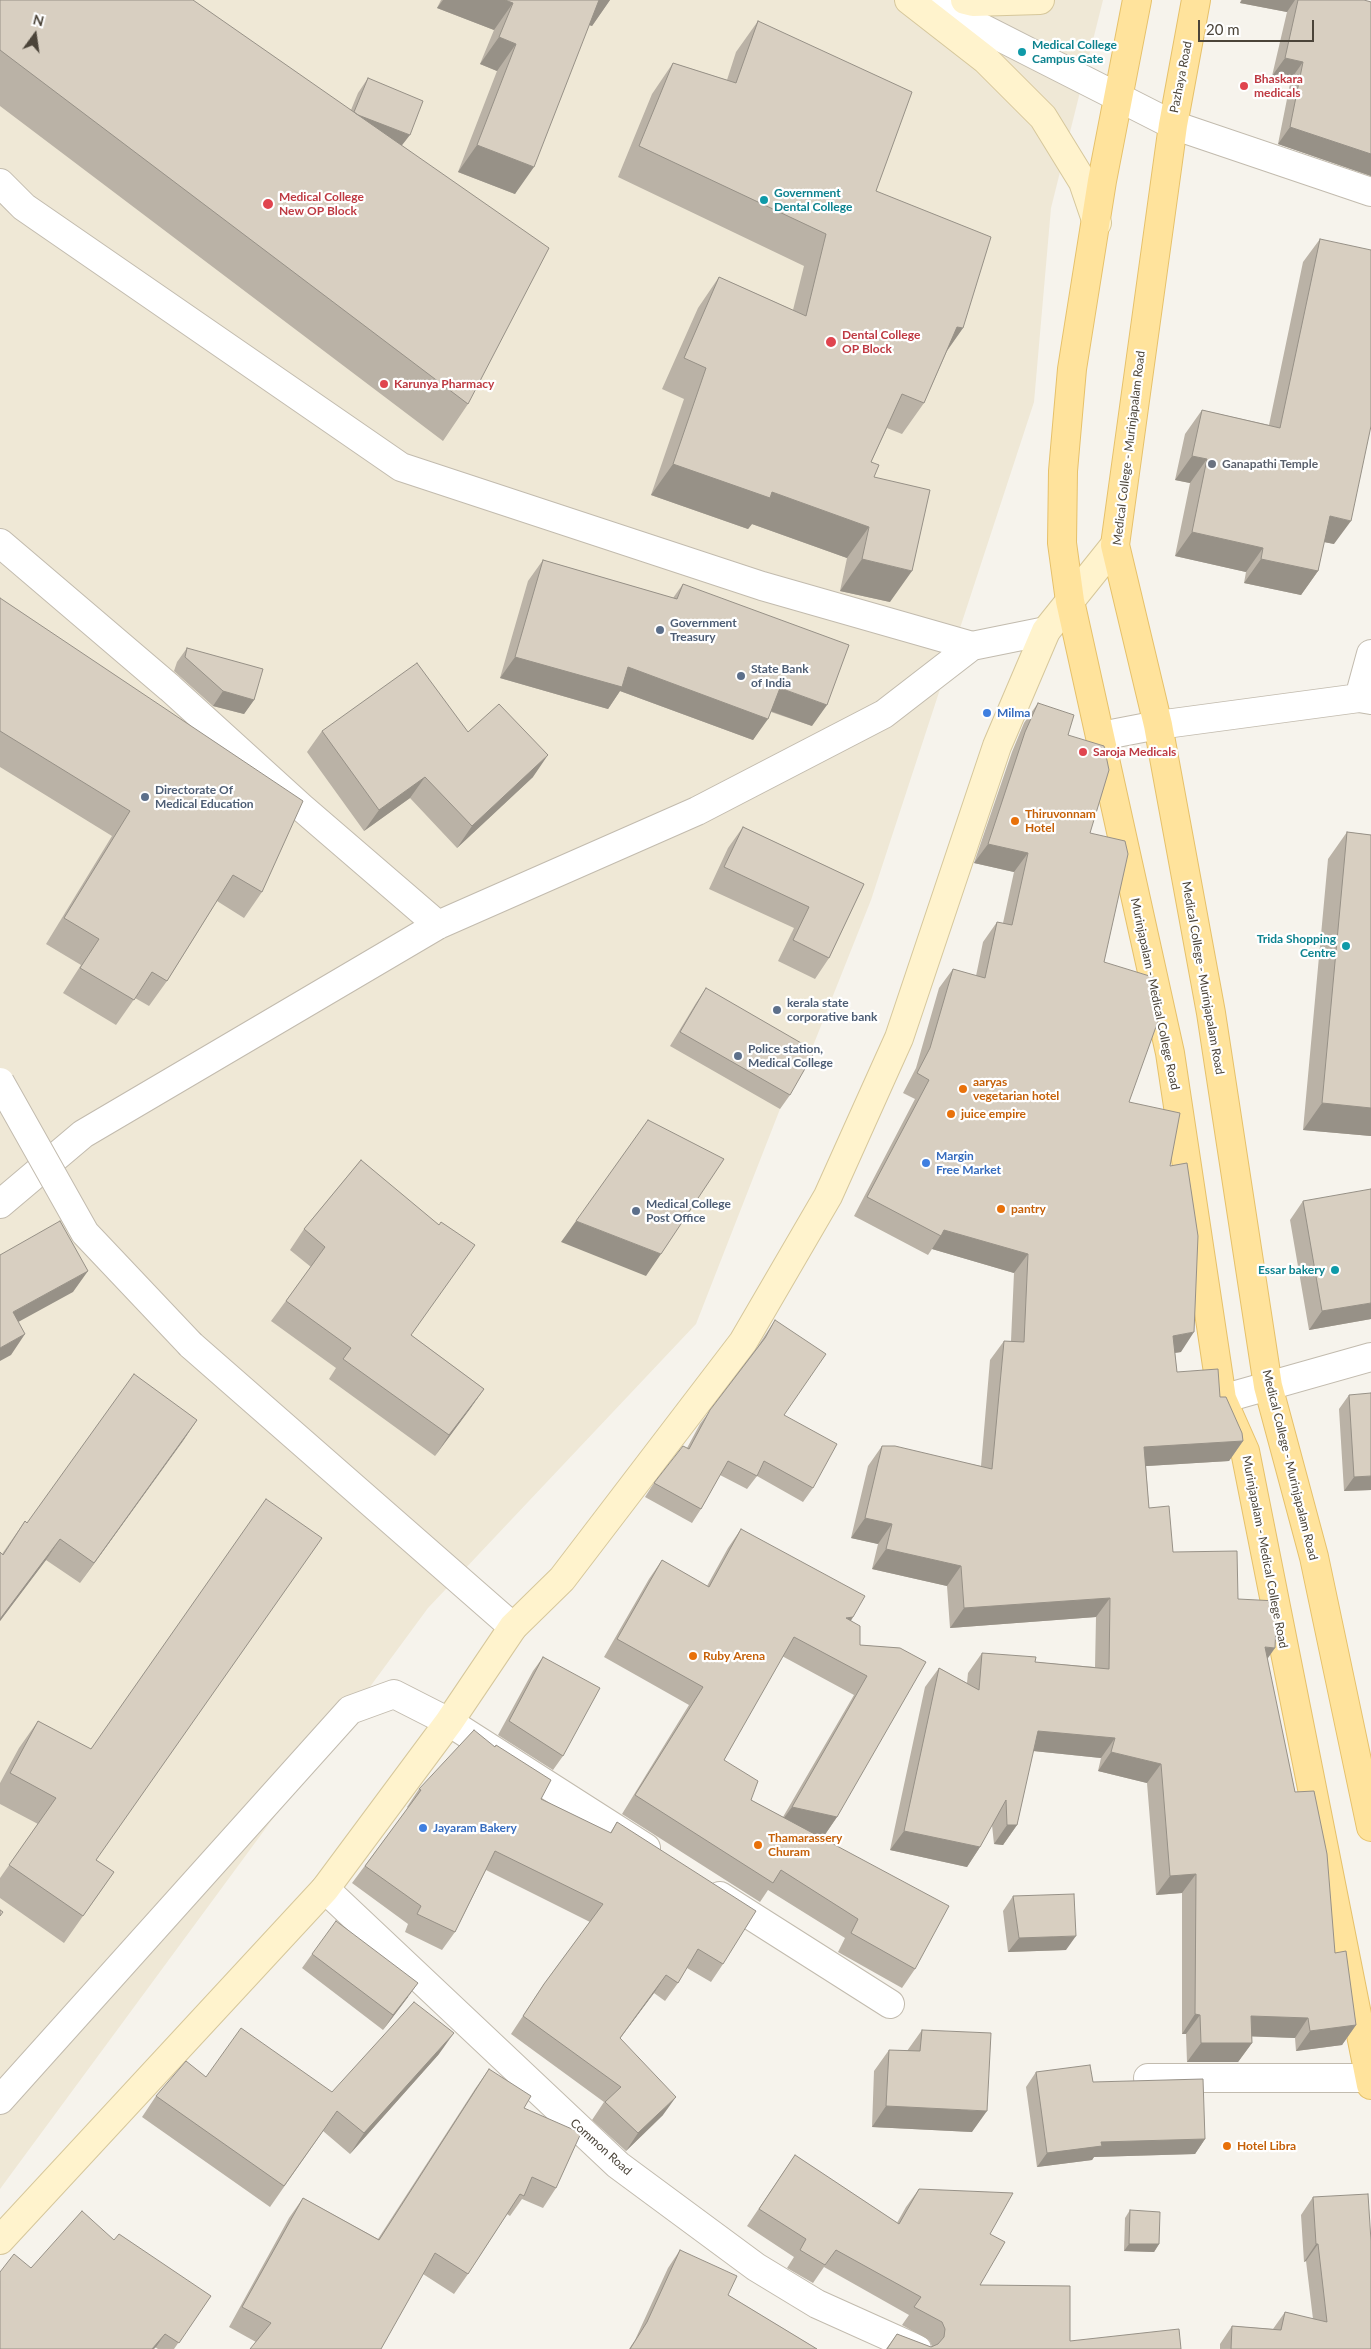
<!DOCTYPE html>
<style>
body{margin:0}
#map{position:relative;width:1371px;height:2349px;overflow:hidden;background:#f6f3ec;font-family:Lato,sans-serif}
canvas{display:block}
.north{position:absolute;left:10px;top:10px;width:50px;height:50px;-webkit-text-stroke:4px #fff;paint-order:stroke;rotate:14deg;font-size:14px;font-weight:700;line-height:20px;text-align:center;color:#4b4439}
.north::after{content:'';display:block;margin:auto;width:18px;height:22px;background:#4b4439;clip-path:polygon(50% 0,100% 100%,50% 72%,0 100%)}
.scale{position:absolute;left:1198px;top:20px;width:116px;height:22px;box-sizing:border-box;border:2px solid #4b4439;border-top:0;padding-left:6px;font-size:15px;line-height:18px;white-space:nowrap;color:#4b4439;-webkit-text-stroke:4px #fff;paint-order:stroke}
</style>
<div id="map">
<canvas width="1371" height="2349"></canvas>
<div class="north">N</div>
<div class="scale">20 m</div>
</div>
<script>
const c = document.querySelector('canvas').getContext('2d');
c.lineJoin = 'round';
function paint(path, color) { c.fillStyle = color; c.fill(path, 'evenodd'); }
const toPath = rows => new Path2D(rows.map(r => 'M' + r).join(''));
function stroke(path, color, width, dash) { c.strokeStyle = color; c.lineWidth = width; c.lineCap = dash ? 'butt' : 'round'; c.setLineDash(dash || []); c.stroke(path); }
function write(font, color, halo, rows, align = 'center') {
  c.font = font + ' Lato,sans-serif'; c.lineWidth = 4.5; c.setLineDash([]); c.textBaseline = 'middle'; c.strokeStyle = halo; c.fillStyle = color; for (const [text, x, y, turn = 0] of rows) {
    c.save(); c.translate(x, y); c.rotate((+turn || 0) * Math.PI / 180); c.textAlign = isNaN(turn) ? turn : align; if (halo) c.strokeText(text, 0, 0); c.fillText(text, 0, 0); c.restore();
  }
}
paint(toPath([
 [0,0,1103,0,1051,208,1034,402,871,900,805,1066,780,1109,696,1324,428,1608,0,2189]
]), '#efe8d6');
const street = toPath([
 [927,0,1173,125,1371,192],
 [0,183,24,207,401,467,762,586,972,646,1046,631],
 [0,543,170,688,301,807,438,925],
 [1359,698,1371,654],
 [1101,736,1158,725,1359,698,1371,700],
 [0,1204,83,1134,438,925,697,811,884,714,972,646],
 [191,1345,513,1627],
 [1222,1399,1371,1357],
 [325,1889,618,2165,756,2267,817,2304,917,2349],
 [720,1896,890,2004],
 [1148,2078,1370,2078],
 [0,2100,350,1710,394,1694,449,1722,646,1848]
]);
const secondary = toPath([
 [909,0,986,60,1043,117,1083,182,1097,223],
 [965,0,973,2,1040,0],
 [0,2240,325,1889,449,1722,513,1627,562,1579,743,1342,828,1196,899,1038,997,746,1046,631,1115,545]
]);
const primary = toPath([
 [1137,0,1102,181,1072,369,1063,471,1062,543,1070,601,1170,1053,1222,1399,1245,1451,1371,2085],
 [1196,0,1173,125,1115,545,1158,725,1211,1013,1268,1386,1314,1557,1371,1827]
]);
stroke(street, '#c2bbae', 30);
stroke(secondary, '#d6c79b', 30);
stroke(primary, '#e6c16a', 30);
stroke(street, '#fff', 28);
stroke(secondary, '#fff3cd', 28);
stroke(primary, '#ffe39c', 28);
const streetBridge = toPath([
 [0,1082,85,1233,191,1345]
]);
stroke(streetBridge, '#c2bbae', 30, []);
stroke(streetBridge, '#fff', 28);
paint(toPath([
 [0,0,351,110,358,93,368,78,402,146,468,404,443,441,0,106],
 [441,0,610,0,592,26,589,25,515,194,458,172,497,71,480,64,494,30,437,8],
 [1241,0,1364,0,1371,176,1278,144,1291,79,1272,76,1287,12,1240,3],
 [758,21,876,191,963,328,947,351,924,403,902,434,887,428,871,462,874,477,890,602,840,591,847,558,752,524,748,529,651,495,684,399,662,389,698,308,719,277,793,310,804,266,618,177,652,94,673,63,727,80,736,52],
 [1320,239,1334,544,1324,542,1318,571,1301,595,1244,583,1246,572,1175,556,1190,483,1175,480,1185,434,1202,410,1269,425,1303,262],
 [543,560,673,598,683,584,812,726,771,712,753,740,620,691,608,709,500,678,528,581],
 [0,598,262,892,244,918,217,901,167,981,149,1006,135,998,116,1025,63,993,81,965,46,944,112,836,0,767],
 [187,648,254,700,244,714,213,706,174,671,177,662],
 [1038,703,1068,735,1090,833,1104,962,1129,1102,1170,1166,1181,1352,1175,1353,1177,1372,1220,1397,1243,1441,1229,1461,1146,1466,1149,1508,1173,1552,1238,1599,1267,1659,1295,1792,1335,1953,1356,2025,1342,2045,1296,2051,1295,2038,1252,2036,1252,2043,1238,2062,1187,2062,1186,2034,1182,2034,1182,1893,1156,1895,1147,1783,1098,1771,1101,1758,1033,1751,1017,1825,1003,1845,994,1844,992,1825,980,1847,967,1867,890,1850,925,1687,939,1668,967,1683,968,1673,982,1653,1035,1662,1095,1667,1096,1617,950,1628,947,1586,872,1569,878,1544,851,1538,868,1466,882,1446,981,1466,990,1360,1004,1341,1011,1341,1014,1273,932,1249,928,1255,854,1216,915,1099,903,1093,916,1068,939,988,953,969,976,976,983,942,997,922,1003,923,1014,872,974,863,1012,752,1024,723],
 [322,731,468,732,533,777,457,848,410,798,364,831,307,752],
 [743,827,864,884,829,958,815,979,778,961,794,928,709,889,728,848],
 [1347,832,1371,835,1371,1136,1303,1130,1328,859],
 [706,988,790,1095,780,1109,670,1046,696,1003],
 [361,1160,411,1335,484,1389,435,1456,329,1379,336,1368,271,1321,311,1267,290,1250,304,1229],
 [1303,1201,1371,1319,1309,1330,1290,1220],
 [775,1320,784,1415,813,1488,803,1502,757,1476,747,1489,720,1475,701,1509,692,1523,645,1497,654,1483,687,1448,700,1424,758,1346],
 [1349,1395,1371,1490,1344,1491,1339,1409],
 [197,1420,80,1583,46,1560,0,1621,2,1554,25,1521,27,1523],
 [741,1529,853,1617,851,1621,860,1645,900,1648,837,1817,824,1836,814,1834,915,1969,902,1988,838,1952,845,1938,768,1890,760,1902,622,1814,689,1705,604,1657,649,1579,662,1560,707,1586,728,1548],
 [782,1656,854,1695,783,1817,751,1800,724,1760],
 [543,1657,563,1756,553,1770,498,1735,533,1671],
 [38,1721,96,1860,114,1872,64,1943,0,1898,0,1878,38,1824,0,1804,0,1783,19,1748],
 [419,1789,541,1799,610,1833,617,1822,723,1964,711,1982,687,1968,678,1983,665,2001,654,1993,620,2038,663,2115,626,2151,592,2120,604,2102,511,2034,544,1984,590,1922,486,1870,455,1932,442,1950,405,1932,408,1924,352,1883,408,1808,407,1807],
 [1013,1896,1066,1950,1008,1952,1003,1911],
 [312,1954,408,1997,383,2030,302,1968],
 [922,2030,972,2132,872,2127,874,2071,889,2050,907,2051],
 [439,2054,350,2154,323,2131,270,2207,142,2117,156,2096,206,2077,332,2092],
 [489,2069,524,2108,556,2188,543,2208,522,2199,510,2216,507,2214,468,2274,454,2294,423,2274,256,2342,229,2327,289,2218,303,2198,378,2239,475,2089],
 [1036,2072,1093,2082,1205,2139,1195,2154,1094,2157,1092,2160,1037,2167,1026,2087],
 [795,2155,897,2223,906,2207,919,2189,990,2234,980,2285,1070,2341,1181,2349,886,2349,897,2334,931,2347,932,2346,929,2340,902,2325,909,2315,824,2267,813,2283,787,2268,794,2257,747,2226],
 [1313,2197,1371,2349,1220,2349,1220,2344,1232,2326,1273,2329,1285,2312,1313,2319,1306,2261,1304,2262,1301,2215],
 [1130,2210,1159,2244,1154,2252,1124,2251,1125,2218],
 [114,2240,211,2296,174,2349,158,2349,31,2268],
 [680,2250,728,2295,817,2349,629,2349,635,2340,668,2268]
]), '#bab2a6');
paint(toPath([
 [443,0,505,0,513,3,494,30,437,8],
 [598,0,610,0,592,26,582,22],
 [1242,0,1295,0,1287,12,1240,3],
 [499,37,516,44,497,71,480,64],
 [1285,58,1303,62,1291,79,1272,76],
 [354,113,410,135,399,149],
 [1290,127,1371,154,1371,176,1278,144],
 [477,145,534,167,515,194,458,172],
 [957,327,963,328,941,359],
 [1192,456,1207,459,1190,483,1175,480],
 [673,464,772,492,869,527,847,558,752,524,748,529,651,495],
 [1330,516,1351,521,1334,544,1314,540],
 [1192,532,1263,548,1246,572,1175,556],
 [862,559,912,571,890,602,840,591],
 [1261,559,1318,571,1301,595,1244,583],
 [515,657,628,667,768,719,753,740,620,691,608,709,500,678],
 [780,688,827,705,812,726,765,709],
 [223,691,254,700,244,714,213,706],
 [548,755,533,777,457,848,472,826],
 [425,777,410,798,364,831,379,810],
 [988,844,1028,853,1014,872,974,863],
 [1322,1103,1371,1108,1371,1136,1303,1130],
 [576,1221,661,1254,646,1276,561,1242],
 [944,1230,1028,1254,1014,1273,932,1249],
 [88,1271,73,1292,0,1332,13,1312],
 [1371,1303,1371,1319,1309,1330,1322,1311],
 [1194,1332,1181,1352,1159,1355,1173,1336],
 [25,1334,11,1355,0,1361,0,1348],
 [484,1389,470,1409,435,1456,449,1435],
 [197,1420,183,1441,80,1583,94,1563],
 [1243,1441,1229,1461,1131,1467,1144,1447],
 [1371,1476,1371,1490,1344,1491,1354,1477],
 [865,1518,892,1524,878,1544,851,1538],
 [60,1539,46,1560,0,1621,0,1619],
 [886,1549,961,1566,947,1586,872,1569],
 [1110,1598,1096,1617,950,1628,964,1608],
 [853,1617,840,1636,846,1618],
 [1265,1647,1275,1648,1261,1668],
 [1038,1731,1115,1738,1101,1758,1024,1750],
 [1111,1752,1161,1764,1147,1783,1098,1771],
 [792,1807,837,1817,824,1836,778,1826],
 [1007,1825,1017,1825,1003,1845,994,1844],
 [904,1831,980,1847,967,1867,890,1850],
 [1196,1874,1182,1893,1156,1895,1170,1876],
 [1076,1936,1066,1950,1008,1952,1019,1938],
 [666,1975,654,1993,607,2056,620,2038],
 [418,1983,408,1997,383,2030,393,2015],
 [1195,2014,1200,2015,1186,2034,1182,2034],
 [1251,2016,1308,2018,1295,2038,1238,2036],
 [1356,2025,1342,2045,1296,2051,1310,2031],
 [454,2033,439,2054,350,2154,364,2133],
 [1201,2043,1252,2043,1238,2062,1187,2062],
 [676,2097,663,2115,626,2151,638,2133],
 [886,2106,987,2111,972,2132,872,2127],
 [1205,2139,1195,2154,1094,2157,1092,2160,1037,2167,1047,2153,1101,2142],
 [1129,2244,1159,2244,1154,2252,1124,2251],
 [1316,2244,1318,2244,1306,2261,1304,2262],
 [165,2334,156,2347,154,2349,152,2349]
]), '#979187');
const building = toPath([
 [0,0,193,0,549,248,468,404,0,50,0,0],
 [505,0,599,0,534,167,477,145,516,44,499,37,513,3,505,0],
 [1298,0,1364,0,1371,2,1371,154,1290,127,1303,62,1285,58,1298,0],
 [758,21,912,92,876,191,991,237,963,328,957,327,924,403,902,394,871,462,879,465,874,477,930,490,912,571,862,559,869,527,772,492,770,498,673,464,706,368,684,358,719,277,806,316,826,234,639,146,673,63,736,83,758,21],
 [368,78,423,101,410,135,358,115,354,112,368,78],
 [1320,239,1371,250,1371,426,1351,521,1330,516,1318,571,1261,559,1263,548,1192,532,1207,459,1192,456,1202,410,1280,428,1320,239],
 [543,560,677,599,683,584,849,645,827,705,780,688,768,719,628,667,622,687,515,657,543,560],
 [0,598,303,801,262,892,233,875,167,981,152,972,134,1000,80,968,99,939,64,918,130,811,0,731,0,598],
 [187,648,263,669,254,700,223,691,185,657,187,648],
 [417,663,468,732,499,704,548,755,472,826,425,777,379,810,322,731,417,663],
 [1038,703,1074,715,1068,735,1104,746,1109,770,1090,833,1125,841,1128,854,1104,962,1156,978,1162,1010,1129,1102,1180,1113,1170,1166,1187,1163,1198,1236,1194,1332,1173,1336,1177,1372,1218,1369,1220,1397,1226,1397,1242,1433,1243,1441,1144,1447,1149,1508,1169,1506,1173,1552,1237,1551,1238,1599,1277,1601,1275,1648,1265,1647,1295,1792,1314,1791,1327,1854,1335,1953,1346,1951,1356,2025,1310,2031,1308,2018,1251,2016,1252,2043,1201,2043,1200,2015,1195,2014,1196,1874,1170,1876,1161,1764,1111,1752,1115,1738,1038,1731,1017,1825,1007,1825,1006,1800,980,1847,904,1831,939,1668,979,1690,982,1653,1036,1657,1035,1662,1109,1669,1110,1598,964,1608,961,1566,886,1549,892,1524,865,1518,882,1446,895,1446,992,1469,1004,1341,1024,1342,1028,1254,944,1230,941,1236,867,1197,929,1080,917,1073,930,1048,953,969,985,978,997,922,1012,925,1028,853,988,844,1025,732,1038,703],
 [743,827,864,884,829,958,793,940,809,907,724,867,743,827],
 [1347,832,1371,835,1371,1108,1322,1103,1347,832],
 [706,988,815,1051,790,1095,680,1032,706,988],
 [648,1120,724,1159,661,1254,576,1221,648,1120],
 [361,1160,439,1225,441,1222,475,1245,411,1335,484,1389,449,1435,343,1359,351,1348,286,1301,325,1247,304,1229,361,1160],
 [1371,1189,1371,1303,1322,1311,1303,1201,1371,1189],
 [60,1221,88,1271,13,1312,25,1334,0,1348,0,1255,60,1221],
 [775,1320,826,1354,784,1415,837,1444,813,1488,764,1461,757,1476,728,1461,701,1509,654,1483,683,1446,689,1449,710,1410,765,1338,775,1320],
 [134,1374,197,1420,94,1563,60,1539,0,1619,0,1552,3,1555,25,1521,27,1523,134,1374],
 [1371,1393,1371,1476,1354,1477,1349,1395,1371,1393],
 [266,1499,322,1538,96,1860,114,1872,83,1916,9,1865,56,1798,10,1773,38,1721,91,1749,266,1499],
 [741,1529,865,1596,853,1617,846,1618,860,1626,860,1645,900,1648,926,1662,837,1817,792,1807,867,1676,794,1637,724,1760,758,1781,751,1800,949,1906,915,1969,851,1933,858,1919,781,1870,773,1883,635,1795,703,1687,617,1639,662,1560,709,1587,741,1529],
 [543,1657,600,1688,563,1756,509,1721,543,1657],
 [474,1730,495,1747,496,1745,551,1780,541,1799,611,1833,617,1822,756,1911,723,1964,698,1949,678,1983,666,1975,620,2038,676,2097,638,2133,605,2102,621,2087,523,2016,544,1984,603,1904,495,1851,455,1932,417,1914,421,1906,365,1866,421,1790,419,1789,474,1730],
 [1074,1894,1076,1936,1019,1938,1013,1896,1074,1894],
 [0,1910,3,1912,0,1916,0,1910],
 [336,1921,418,1983,393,2015,312,1954,336,1921],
 [414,2002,454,2033,364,2133,337,2111,284,2186,156,2096,186,2061,206,2077,241,2028,332,2092,414,2002],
 [922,2030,991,2033,987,2111,886,2106,889,2050,920,2051,922,2030],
 [1090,2065,1093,2082,1203,2079,1205,2139,1101,2142,1102,2146,1047,2153,1036,2072,1090,2065],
 [489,2069,531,2096,524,2108,581,2133,556,2188,532,2177,524,2196,520,2194,468,2274,435,2253,381,2349,250,2349,271,2323,242,2307,303,2198,379,2240,489,2069],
 [795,2155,899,2224,919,2189,1013,2193,990,2234,1005,2242,980,2285,1070,2286,1070,2341,1179,2329,1181,2349,887,2349,897,2334,931,2347,938,2344,944,2337,945,2329,942,2322,914,2307,921,2297,836,2250,825,2265,800,2250,806,2239,759,2209,795,2155],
 [1368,2194,1371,2241,1371,2349,1231,2349,1232,2326,1281,2330,1285,2312,1327,2322,1318,2244,1316,2244,1313,2197,1368,2194],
 [1130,2210,1160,2212,1159,2244,1129,2244,1130,2210],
 [82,2211,114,2240,119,2234,211,2296,179,2343,165,2334,152,2349,0,2349,0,2272,14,2254,31,2268,82,2211],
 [680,2250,737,2276,728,2295,817,2349,630,2349,647,2322,680,2250]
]);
paint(building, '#d8cfc1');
stroke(building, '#979187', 1);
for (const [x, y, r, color] of [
 [1022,52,5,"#0f9aa8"],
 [1244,86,5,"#e0444e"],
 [764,200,5,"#0f9aa8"],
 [268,204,6,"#e0444e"],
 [831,342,6,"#e0444e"],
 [384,384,5,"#e0444e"],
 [1212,464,5,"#6b7280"],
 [660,630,5,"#5c6f8a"],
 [741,676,5,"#5c6f8a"],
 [987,713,5,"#3f7fe0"],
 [1083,752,5,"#e0444e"],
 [145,797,5,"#5c6f8a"],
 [1015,821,5,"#e8710a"],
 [1346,946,5,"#0f9aa8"],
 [777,1010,5,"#5c6f8a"],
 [738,1056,5,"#5c6f8a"],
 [963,1089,5,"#e8710a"],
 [951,1114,5,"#e8710a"],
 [926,1163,5,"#3f7fe0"],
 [1001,1209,5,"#e8710a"],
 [636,1211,5,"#5c6f8a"],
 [1335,1270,5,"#0f9aa8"],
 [693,1656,5,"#e8710a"],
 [423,1828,5,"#3f7fe0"],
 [758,1845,5,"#e8710a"],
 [1227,2146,5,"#e8710a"]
]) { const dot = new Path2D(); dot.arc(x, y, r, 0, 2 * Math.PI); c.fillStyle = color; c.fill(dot); stroke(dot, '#fff', 2); }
write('bold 12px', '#0d838f', '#fff', [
 ["Medical College",1032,45],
 ["Campus Gate",1032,59],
 ["Government",774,193],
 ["Dental College",774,207],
 ["Trida Shopping",1336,939,"right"],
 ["Centre",1336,953,"right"],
 ["Essar bakery",1325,1270,"right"]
], 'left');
write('12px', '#4b4439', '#fff', [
 ["Pazhaya Road",1181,77,-79],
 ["Medical College - Murinjapalam Road",1129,448,-83],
 ["Medical College - Murinjapalam Road",1203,978,80],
 ["Murinjapalam - Medical College Road",1155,994,78],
 ["Medical College - Murinjapalam Road",1290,1465,76],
 ["Murinjapalam - Medical College Road",1265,1552,79],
 ["Common Road",601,2147,42]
]);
write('bold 12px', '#be3a42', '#fff', [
 ["Bhaskara",1254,79],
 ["medicals",1254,93],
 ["Medical College",279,197],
 ["New OP Block",279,211],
 ["Dental College",842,335],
 ["OP Block",842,349],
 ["Karunya Pharmacy",394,384],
 ["Saroja Medicals",1093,752]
], 'left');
write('bold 12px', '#5b616d', '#fff', [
 ["Ganapathi Temple",1222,464]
], 'left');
write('bold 12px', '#4e5e75', '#fff', [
 ["Government",670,623],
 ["Treasury",670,637],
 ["State Bank",751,669],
 ["of India",751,683],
 ["Directorate Of",155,790],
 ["Medical Education",155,804],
 ["kerala state",787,1003],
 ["corporative bank",787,1017],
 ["Police station,",748,1049],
 ["Medical College",748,1063],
 ["Medical College",646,1204],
 ["Post Office",646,1218]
], 'left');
write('bold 12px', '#366cbe', '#fff', [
 ["Milma",997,713],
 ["Margin",936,1156],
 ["Free Market",936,1170],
 ["Jayaram Bakery",433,1828]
], 'left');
write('bold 12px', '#c56008', '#fff', [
 ["Thiruvonnam",1025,814],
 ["Hotel",1025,828],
 ["aaryas",973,1082],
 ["vegetarian hotel",973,1096],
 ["juice empire",961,1114],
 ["pantry",1011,1209],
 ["Ruby Arena",703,1656],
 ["Thamarassery",768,1838],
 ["Churam",768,1852],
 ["Hotel Libra",1237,2146]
], 'left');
</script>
